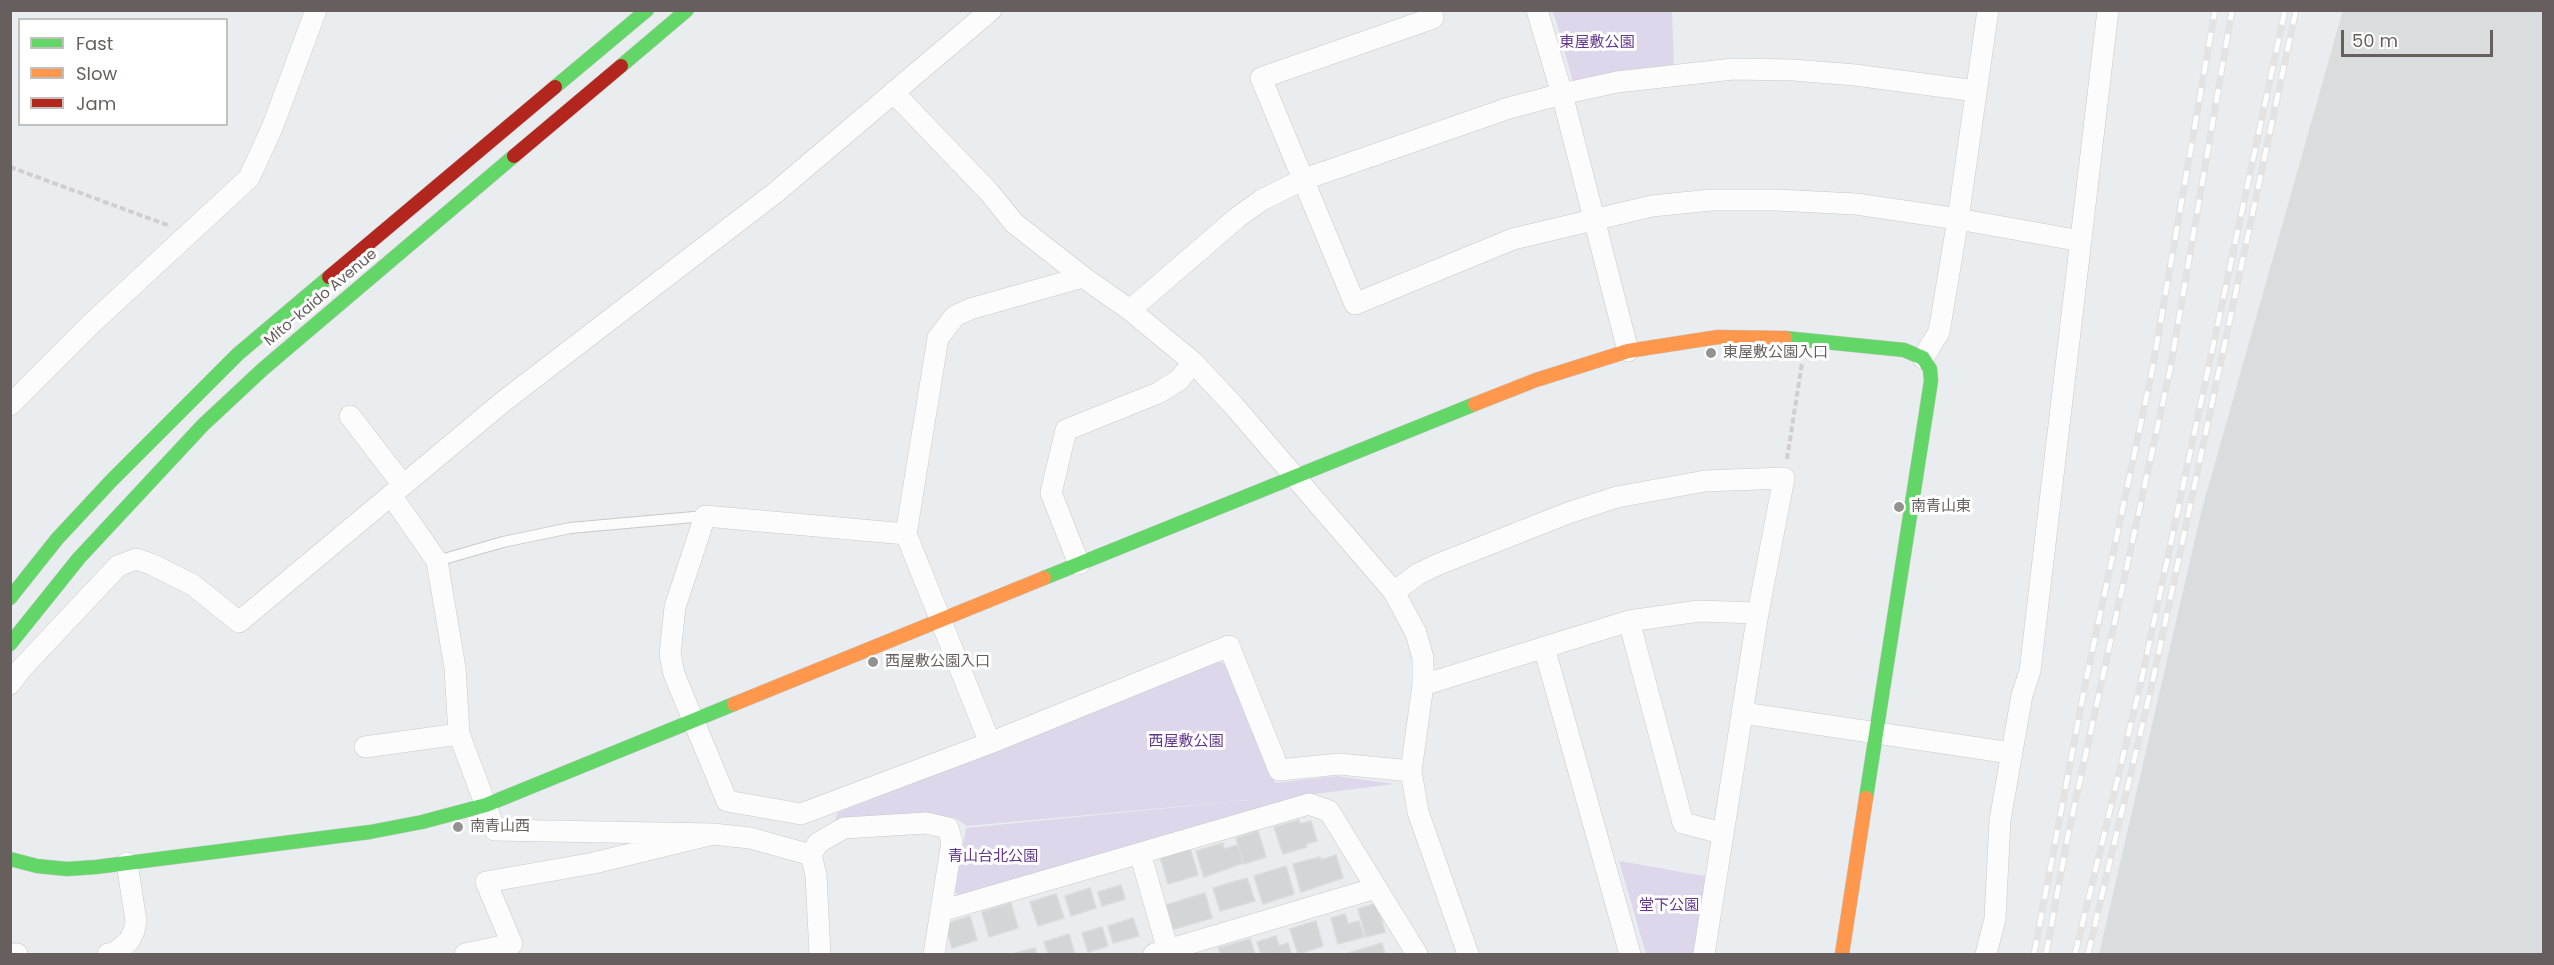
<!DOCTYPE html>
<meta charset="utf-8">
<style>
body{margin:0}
#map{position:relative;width:2554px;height:965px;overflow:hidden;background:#e9edef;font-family:Poppins,sans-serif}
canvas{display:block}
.frame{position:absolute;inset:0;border:12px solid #675f5e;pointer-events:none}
.legend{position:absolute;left:18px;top:18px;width:210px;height:108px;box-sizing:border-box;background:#fff;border:2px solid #c2bfbf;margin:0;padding:8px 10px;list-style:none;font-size:18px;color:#675f5e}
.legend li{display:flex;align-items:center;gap:12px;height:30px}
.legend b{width:30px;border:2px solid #c2bfbf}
.scale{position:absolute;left:2341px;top:30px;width:152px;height:27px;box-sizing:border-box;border:3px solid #675f5e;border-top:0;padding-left:8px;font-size:18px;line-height:21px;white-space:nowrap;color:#675f5e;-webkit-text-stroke:4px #fff;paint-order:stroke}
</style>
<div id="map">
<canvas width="2554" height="965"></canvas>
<div class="frame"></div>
<ul class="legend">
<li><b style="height:8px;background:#63d668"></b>Fast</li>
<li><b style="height:8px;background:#ff974d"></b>Slow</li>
<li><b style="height:8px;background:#b3261e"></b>Jam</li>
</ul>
<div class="scale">50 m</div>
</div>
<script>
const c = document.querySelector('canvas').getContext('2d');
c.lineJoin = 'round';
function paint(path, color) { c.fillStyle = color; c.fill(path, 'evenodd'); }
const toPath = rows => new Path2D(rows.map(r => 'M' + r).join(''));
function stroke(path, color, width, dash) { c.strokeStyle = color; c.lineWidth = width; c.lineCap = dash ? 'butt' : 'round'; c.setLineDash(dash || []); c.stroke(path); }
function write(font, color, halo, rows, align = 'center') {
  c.font = font + ' Poppins,"Noto Sans JP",sans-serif'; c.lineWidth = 6; c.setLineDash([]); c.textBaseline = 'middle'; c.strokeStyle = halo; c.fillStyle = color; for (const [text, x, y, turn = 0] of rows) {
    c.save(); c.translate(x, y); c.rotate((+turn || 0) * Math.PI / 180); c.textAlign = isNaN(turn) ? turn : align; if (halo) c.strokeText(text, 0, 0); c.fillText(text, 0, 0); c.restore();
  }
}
paint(toPath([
 [2343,10,2543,11,2543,954,2099,954,2202,509]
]), '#d9ddde');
paint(toPath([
 [1552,11,1672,11,1674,69,1573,82,1556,20],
 [1217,661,1227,664,1275,783,1337,776,1394,784,1298,796,962,900,955,892,966,828,1260,799,967,826,955,818,931,815,835,822,837,813],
 [1619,861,1710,877,1697,954,1646,954]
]), '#ded6eb');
const building = toPath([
 [1299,820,1300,824,1311,821,1317,841,1306,844,1307,847,1283,854,1274,827,1299,820],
 [1258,831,1266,857,1244,864,1236,838,1258,831],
 [1223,843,1224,849,1238,845,1243,863,1204,877,1196,851,1223,843],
 [1190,848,1198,875,1168,884,1160,857,1190,848],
 [1336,855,1343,878,1301,892,1293,864,1320,857,1321,860,1336,855],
 [1286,866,1294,894,1263,904,1254,876,1286,866],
 [1247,878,1255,901,1220,911,1213,888,1247,878],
 [1121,885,1125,899,1102,906,1098,892,1121,885],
 [1090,888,1096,908,1071,916,1065,896,1090,888],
 [1205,893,1212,918,1171,930,1163,906,1205,893],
 [1056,894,1064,918,1038,926,1030,902,1056,894],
 [1011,903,1018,928,989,937,982,912,1011,903],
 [1377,903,1385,932,1366,937,1358,909,1377,903],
 [1345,914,1348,924,1359,921,1364,937,1338,944,1331,918,1345,914],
 [970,916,977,940,952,948,945,924,970,916],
 [1133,918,1139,936,1113,943,1108,926,1133,918],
 [1316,921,1323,946,1298,954,1290,929,1316,921],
 [1102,927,1108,946,1088,952,1082,933,1102,927],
 [1069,934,1075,954,1048,954,1044,942,1069,934],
 [1276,936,1279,946,1288,943,1291,953,1261,954,1257,942,1276,936],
 [1250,939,1255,954,1221,954,1218,948,1250,939],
 [1382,943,1385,954,1345,954,1382,943],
 [1035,948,1037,954,1012,954,1023,951,1035,948]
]);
paint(building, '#d3d6d7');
stroke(building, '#d8dcde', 1.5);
const lane = toPath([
 [437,561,503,542,570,528,705,516]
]);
const street = toPath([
 [1430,10,1433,18,1261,78,1355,304,1513,239,1652,206,1711,200,1776,200,1856,204,1958,219,2081,241],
 [1537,10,1562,94,1628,351],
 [893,92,989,192,1014,223,1083,277,1130,310,1193,362,1234,406,1394,592,1416,633,1423,658,1423,685,1411,771,1418,812,1468,954],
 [1130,310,1238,217,1262,200,1302,180,1509,108,1562,94,1617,82,1733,69,1793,70,1855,75,1976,91],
 [1923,358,1939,332,1958,219,1988,10],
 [10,405,91,324,249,178,272,128,316,10],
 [350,416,403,485],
 [391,495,437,561,455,668,459,734,495,830,713,834],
 [906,534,705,516,675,607,670,654,674,674,727,801,801,814,990,743,1229,646,1279,770,1339,764,1411,771],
 [1079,564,1051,493,1066,430,1158,393,1179,380,1193,362],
 [1394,592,1418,574,1439,564,1568,513,1617,497,1705,481,1784,478,1758,613,1704,954],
 [1629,621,1683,823,1722,833],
 [1544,647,1630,954],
 [10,684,22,668,118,566,136,559,151,564,193,585,239,622,504,401,775,193,991,10],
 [1423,685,1629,621,1699,611,1758,613],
 [1743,713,2011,753],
 [990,743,906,534,938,338,955,316,970,309,1083,277],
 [365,747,459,734],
 [1140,853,1169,954],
 [811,855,818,843,844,828,926,823,948,828,952,842,934,954],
 [941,911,1309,804,1329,811,1417,954],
 [10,954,17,954],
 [108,954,115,953,129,941,134,931,136,921,127,863],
 [465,954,512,944,486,882,594,863,713,834,750,838,811,855,816,875,820,954],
 [1154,954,1376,888],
 [1986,954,1995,919,2000,820,2022,695,2030,671,2108,10]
]);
const fast = toPath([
 [621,66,687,10],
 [555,87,647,10],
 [1785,338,1904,350,1923,358,1930,369,1931,381,1866,798],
 [1044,578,1475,404],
 [10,598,57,539,111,481,238,354,329,277],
 [10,644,79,558,203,425,263,369,514,156],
 [10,859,37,866,67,869,96,867,370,832,422,822,486,805,734,704]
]);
const slow = toPath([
 [1475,404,1536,380,1628,351,1718,337,1785,338],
 [734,704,1044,578],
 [1842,954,1866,798]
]);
const jam = toPath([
 [514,156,621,66],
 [329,277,555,87]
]);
stroke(lane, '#c9c8c9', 12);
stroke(street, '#c9c8c9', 22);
stroke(fast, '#cac9ca', 15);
stroke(slow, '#cac9ca', 15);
stroke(jam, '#cac9ca', 15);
stroke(toPath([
 [10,167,170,226],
 [1787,459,1802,363]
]), '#d2cdd3', 4, [6, 3]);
stroke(lane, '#fcfcfd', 10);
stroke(street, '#fcfcfd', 21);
stroke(fast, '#63d668', 14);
stroke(slow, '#ff974d', 14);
stroke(jam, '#b3261e', 14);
const rail = toPath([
 [2034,954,2085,685,2152,371,2215,10],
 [2046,954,2068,835,2170,370,2232,10],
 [2075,954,2141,682,2285,10],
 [2088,954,2152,684,2296,10]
]);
stroke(rail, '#e3e3e3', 7);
stroke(rail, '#fff', 4.5, [14]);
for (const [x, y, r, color] of [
 [1711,353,6,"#949191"],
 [1899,507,6,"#949191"],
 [873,662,6,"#949191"],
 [458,827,6,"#949191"]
]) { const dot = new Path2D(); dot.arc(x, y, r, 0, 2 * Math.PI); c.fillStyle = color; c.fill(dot); stroke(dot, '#fff', 2); }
write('15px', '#64378d', '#fff', [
 ["東屋敷公園",1597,43],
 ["西屋敷公園",1186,742],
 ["青山台北公園",993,857],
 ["堂下公園",1669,906]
]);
write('15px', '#675f5e', '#fff', [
 ["Mito-kaido Avenue",321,298,-40]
]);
write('15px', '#675f5e', '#fff', [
 ["東屋敷公園入口",1723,353],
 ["南青山東",1911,507],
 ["西屋敷公園入口",885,662],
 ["南青山西",470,827]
], 'left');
</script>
